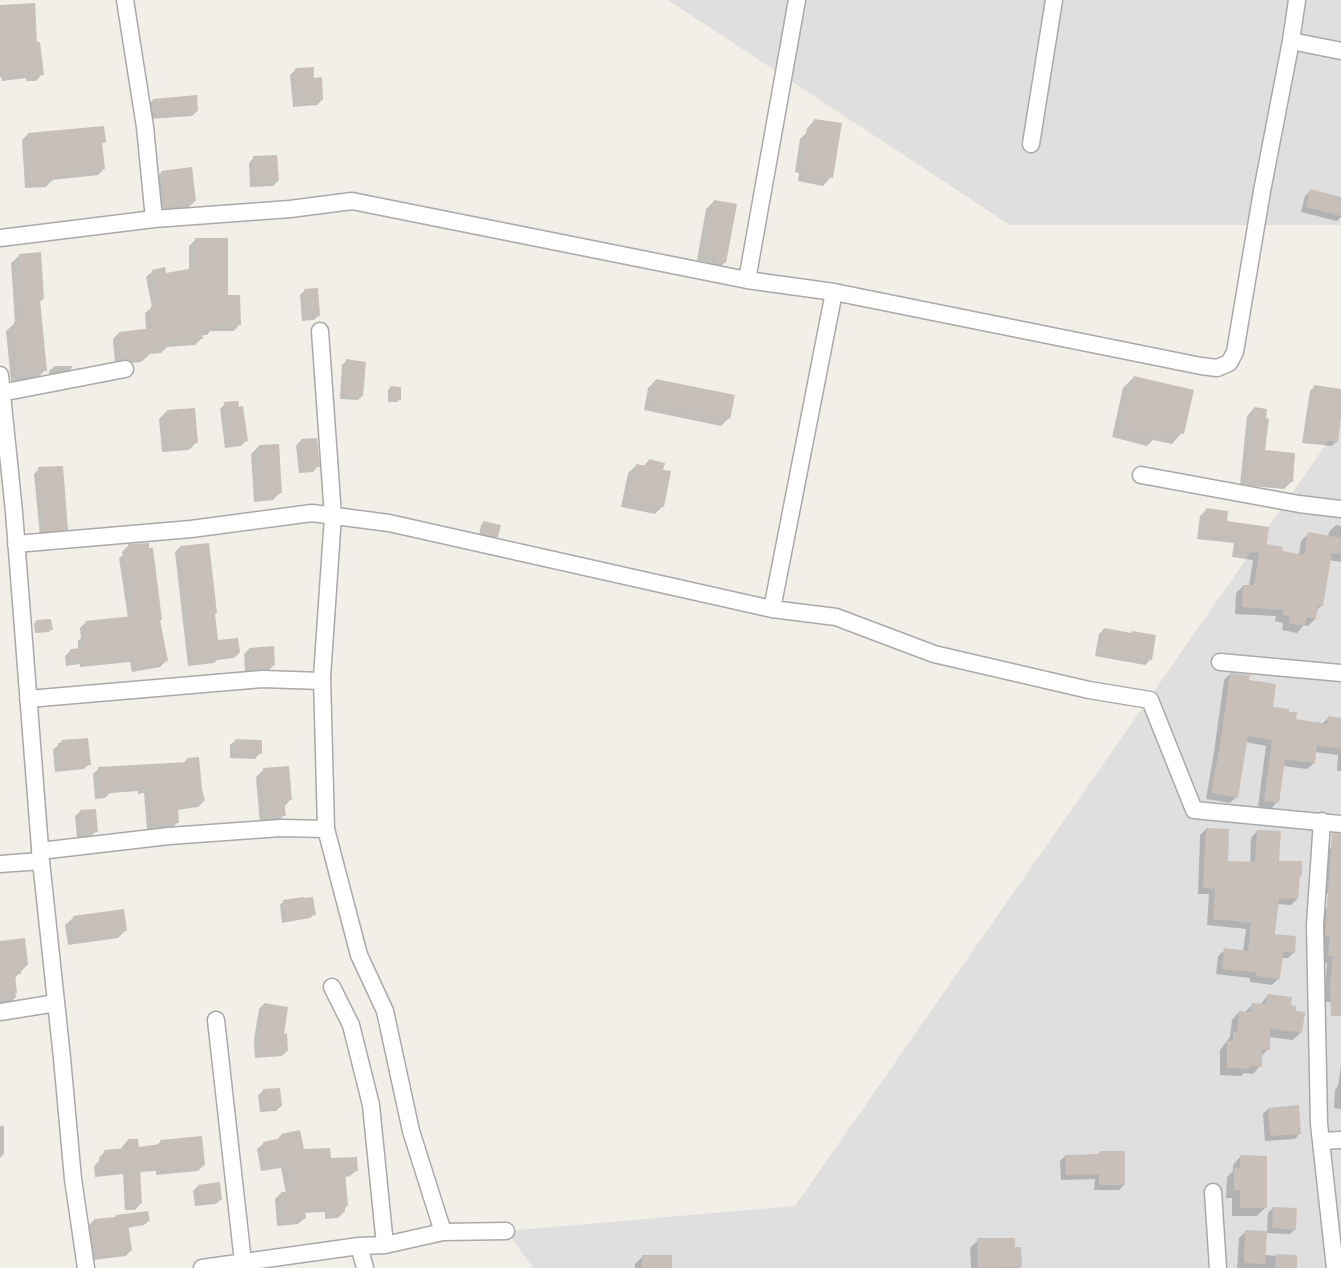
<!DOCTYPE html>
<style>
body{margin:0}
canvas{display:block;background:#f2efe9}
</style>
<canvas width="1341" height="1268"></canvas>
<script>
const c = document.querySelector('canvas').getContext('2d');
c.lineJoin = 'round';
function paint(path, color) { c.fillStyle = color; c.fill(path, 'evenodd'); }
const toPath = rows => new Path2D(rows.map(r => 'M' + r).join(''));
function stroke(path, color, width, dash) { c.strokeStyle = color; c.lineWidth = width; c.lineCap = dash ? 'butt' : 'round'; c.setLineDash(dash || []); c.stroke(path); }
paint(toPath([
 [668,0,1341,0,1341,225,1010,225],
 [1341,423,1341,1268,533,1268,506,1231,795,1206]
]), '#e0dfdf');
paint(toPath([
 [0,6,35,44,42,74,36,81,26,81,26,78,2,81,1,77,0,77],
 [296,69,313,79,322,100,317,105,293,107,290,75],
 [153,100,197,111,192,116,149,119,148,105],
 [815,120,831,177,823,186,798,181,799,173,795,172,800,139,806,133,807,128],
 [28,134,104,142,101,145,104,169,98,175,52,180,46,187,25,188,22,140],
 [254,157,278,181,273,186,250,187,249,163],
 [162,172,195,201,187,209,158,212,154,180],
 [1311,190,1341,198,1341,217,1337,221,1301,212,1305,196],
 [714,201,725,262,717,271,708,269,709,263,697,260,706,209],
 [195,240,227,296,240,324,234,331,210,331,207,335,201,335,202,338,195,345,167,347,161,353,148,354,148,356,141,362,115,365,113,339,119,333,146,330,145,313,152,307,146,277,153,271,165,274,189,270,189,246],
 [20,255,43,299,39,303,45,370,37,379,11,381,6,331,15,323,11,263],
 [305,290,319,315,314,320,302,321,300,295],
 [346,361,362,396,358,400,340,399,342,365],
 [55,366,72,366,72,368,67,374,49,377,49,371],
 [1134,377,1182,433,1172,444,1153,440,1147,446,1112,437,1123,388],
 [656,380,729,418,721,426,644,410,648,388],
 [1315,386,1341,390,1341,412,1337,441,1332,446,1302,443,1310,391],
 [390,388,400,399,397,402,388,402,388,390],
 [225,404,246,441,241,446,225,448,220,409],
 [1254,408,1264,451,1292,481,1284,489,1240,485,1247,416],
 [167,411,197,442,189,450,162,452,159,419],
 [301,440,318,466,313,472,299,473,296,446],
 [259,446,281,492,273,500,254,502,251,454],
 [649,460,662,471,663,506,655,514,621,507,628,473,637,465,643,467],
 [39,469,66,529,61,534,40,536,34,474],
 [1207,509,1265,546,1281,552,1299,555,1301,541,1308,534,1328,537,1329,532,1336,525,1341,526,1341,562,1329,560,1321,606,1316,611,1315,619,1308,626,1304,625,1297,633,1282,630,1283,623,1275,621,1276,616,1235,614,1236,593,1243,586,1249,586,1253,560,1232,557,1234,543,1197,539,1200,516],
 [483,523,497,537,495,539,479,535,481,525],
 [128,546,161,620,159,621,166,661,160,667,132,672,130,662,80,667,80,664,66,666,65,656,70,651,78,650,78,641,81,638,80,628,86,622,128,618,119,558,123,555,122,552],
 [180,547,214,615,217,641,239,653,234,658,217,660,214,663,188,666,175,552],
 [36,621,51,629,49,632,35,633,34,624],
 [1104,629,1150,660,1145,665,1095,656,1099,634],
 [249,649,274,665,269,670,245,671,244,654],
 [1230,674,1248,681,1271,708,1287,713,1294,721,1323,723,1329,717,1341,719,1341,771,1337,771,1338,755,1315,752,1314,763,1307,769,1283,766,1277,802,1271,809,1258,806,1266,746,1246,742,1236,797,1230,803,1206,799,1214,752,1224,680],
 [236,740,260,753,255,759,230,758,230,745],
 [62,741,89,764,84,769,55,772,53,750],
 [187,759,204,801,198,807,177,810,178,822,172,828,147,830,144,793,138,794,138,791,110,793,105,798,95,799,93,774,99,768,183,764],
 [264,769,291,799,284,807,284,815,276,823,260,824,256,777],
 [81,811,97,831,91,836,77,838,75,816],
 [1206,829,1227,863,1250,864,1251,838,1257,831,1278,862,1301,875,1298,877,1297,899,1291,905,1277,904,1273,936,1294,952,1288,958,1281,958,1278,979,1272,985,1250,982,1250,978,1216,974,1218,956,1225,950,1243,952,1246,929,1207,925,1209,894,1198,894,1200,835],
 [1332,847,1341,847,1341,894,1323,893,1326,852],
 [284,901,315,914,310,918,282,923,280,905],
 [1327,908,1339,910,1341,1002,1324,1002,1327,963,1322,962,1324,942,1319,942,1320,915],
 [74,917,126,930,118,938,68,945,65,925],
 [0,942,27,965,14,979,16,997,9,1004,0,1005],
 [1268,995,1289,1006,1294,1012,1301,1032,1293,1040,1269,1037,1268,1049,1261,1057,1260,1066,1253,1074,1244,1073,1241,1076,1220,1075,1220,1050,1230,1037,1232,1020,1239,1012,1244,1013,1252,1005,1260,1005],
 [264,1004,287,1051,282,1056,255,1058,254,1040,259,1009],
 [1341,1065,1341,1109,1334,1108,1335,1090,1338,1086],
 [264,1090,281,1106,276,1111,260,1112,258,1095],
 [1268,1109,1300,1133,1295,1139,1265,1141,1263,1114],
 [0,1126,4,1126,4,1154,0,1158],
 [281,1135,303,1151,357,1170,350,1176,345,1177,347,1206,344,1209,344,1212,338,1218,325,1219,325,1212,304,1213,305,1218,298,1224,277,1226,275,1199,281,1193,286,1193,281,1168,261,1171,257,1149,264,1143,276,1141],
 [128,1140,138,1148,156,1146,161,1141,204,1165,198,1171,156,1175,156,1171,139,1172,141,1203,135,1210,125,1210,123,1174,95,1177,94,1166,99,1161,99,1158,105,1151,122,1150,122,1147],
 [1100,1152,1124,1185,1119,1190,1094,1190,1095,1179,1061,1180,1060,1161,1065,1156,1097,1155],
 [1241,1156,1265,1208,1257,1216,1232,1216,1232,1198,1226,1198,1227,1177,1233,1171,1233,1165],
 [198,1186,221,1199,216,1204,195,1206,193,1191],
 [1273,1208,1295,1229,1290,1234,1265,1233,1264,1255,1296,1257,1295,1268,1237,1268,1239,1238,1246,1231,1267,1232,1268,1213],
 [116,1216,149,1221,144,1225,127,1228,130,1251,126,1256,93,1260,89,1225,94,1220,114,1218],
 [978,1240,1020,1267,1019,1268,971,1268,970,1248],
 [643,1256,671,1268,635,1268,635,1264]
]), '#0003');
paint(toPath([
 [35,3,37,42,40,42,44,75,32,76,32,73,8,75,7,72,0,72,0,5],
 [314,67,314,78,322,77,323,100,298,102,295,68],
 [197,95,198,111,154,114,153,99],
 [814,119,842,123,833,178,805,173,806,165,802,164,808,130,812,131],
 [104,126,106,142,102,143,105,169,53,175,53,181,31,182,28,133],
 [277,155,279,181,255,182,253,156],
 [192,167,196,201,166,205,161,171],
 [1310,189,1341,197,1341,216,1306,207],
 [714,200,737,204,726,263,716,261,717,255,704,253],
 [195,238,228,238,228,295,240,295,241,325,215,325,215,328,202,329,203,339,168,341,169,346,148,348,149,356,122,359,119,332,153,328,151,306,159,305,152,270,165,267,166,273,195,268],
 [41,252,44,299,40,300,47,371,18,373,14,322,23,321,19,254],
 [318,288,320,316,306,316,304,289],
 [346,359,366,362,363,396,344,395],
 [1134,376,1194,390,1184,434,1161,429,1160,435,1122,426],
 [656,379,735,395,730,419,651,402],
 [1314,385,1341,389,1341,417,1338,442,1307,438],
 [390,386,401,387,401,400,389,400],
 [238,401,239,407,243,406,248,441,229,443,224,402],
 [1254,407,1267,409,1266,418,1269,419,1265,450,1295,453,1293,482,1247,478],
 [195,408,198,443,170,445,167,410],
 [317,438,320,467,304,468,301,439],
 [279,444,282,493,262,494,259,445],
 [649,459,665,463,663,470,671,471,664,507,629,499,636,464,647,466],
 [63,466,68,530,44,532,38,467],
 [1206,508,1228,511,1227,521,1269,527,1267,544,1283,547,1282,551,1304,555,1308,532,1341,538,1341,554,1332,553,1323,606,1318,605,1316,619,1306,617,1305,626,1288,623,1290,616,1282,615,1283,610,1242,607,1243,585,1254,585,1259,553,1238,550,1240,537,1203,532],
 [483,521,501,525,498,537,481,533],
 [149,543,149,548,153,548,162,620,160,620,168,661,138,667,136,657,86,662,86,659,71,660,70,649,84,648,83,634,87,634,85,621,134,616,125,551,128,551,128,544],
 [209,543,217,613,215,614,218,640,238,638,240,653,220,656,220,658,192,661,180,546],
 [51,619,53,630,37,631,36,620],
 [1104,628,1131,633,1132,631,1156,635,1152,660,1099,651],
 [274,646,275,665,250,667,249,648],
 [1230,673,1250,675,1249,680,1276,684,1273,707,1289,709,1289,712,1297,712,1296,719,1327,724,1328,716,1341,718,1341,749,1317,745,1315,763,1285,760,1279,803,1264,801,1272,740,1248,736,1238,798,1211,793,1220,745],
 [88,738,91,765,60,768,58,743,62,743,62,740],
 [235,739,262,740,262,754,235,753],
 [199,757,202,789,205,801,178,806,179,823,153,824,150,788,144,788,144,786,111,788,112,793,100,793,98,767,187,762,187,758],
 [289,766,292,800,284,800,286,816,267,817,263,768],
 [96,809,98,832,82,833,80,810],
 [1206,828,1229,829,1228,861,1255,862,1257,830,1281,831,1279,861,1302,861,1302,875,1300,875,1298,899,1279,898,1275,934,1296,936,1295,953,1283,952,1280,979,1256,976,1256,972,1222,969,1224,948,1248,951,1251,923,1213,919,1215,889,1203,888],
 [1332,833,1341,834,1341,957,1328,956,1330,936,1325,936],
 [304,897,304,898,313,897,316,915,286,920,283,900],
 [124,909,127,931,76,937,73,916],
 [25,938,28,965,20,966,21,974,15,974,17,993,0,995,0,941],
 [1333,957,1341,958,1341,1016,1331,1016,1330,986],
 [1268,994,1292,997,1291,1005,1296,1006,1296,1011,1305,1012,1302,1033,1270,1028,1270,1050,1262,1050,1262,1067,1250,1066,1250,1069,1227,1068,1227,1041,1233,1041,1233,1032,1237,1032,1239,1011,1251,1012,1252,1003,1266,1004],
 [264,1003,288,1007,284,1034,287,1033,288,1051,260,1053,259,1034],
 [280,1088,282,1106,265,1108,263,1089],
 [1299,1105,1301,1134,1270,1136,1268,1108],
 [300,1130,304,1149,330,1148,331,1158,357,1157,358,1171,345,1171,348,1206,345,1206,345,1212,331,1213,330,1206,305,1208,306,1219,283,1220,281,1192,293,1191,287,1162,267,1166,263,1142,281,1138,281,1134],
 [202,1136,205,1165,163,1169,162,1165,140,1167,142,1204,131,1204,129,1168,101,1171,99,1159,106,1158,104,1150,128,1148,128,1139,138,1139,139,1147,160,1144,160,1140],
 [1100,1151,1125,1151,1125,1185,1099,1185,1099,1174,1066,1175,1065,1155,1100,1154],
 [1240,1155,1267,1156,1267,1208,1240,1208,1240,1190,1234,1190,1234,1167,1240,1168],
 [220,1182,222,1200,200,1202,198,1185],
 [1273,1207,1297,1208,1296,1230,1272,1228],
 [148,1211,150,1221,128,1224,132,1251,97,1256,94,1219,116,1217,116,1215],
 [1245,1230,1267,1231,1265,1264,1244,1263],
 [977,1238,1015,1238,1015,1247,1021,1247,1022,1267,978,1268],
 [1276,1254,1297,1255,1297,1268,1275,1268],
 [642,1255,672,1255,672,1268,642,1268]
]), '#c7bfb8');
const street = toPath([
 [125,0,145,127,154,219],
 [1291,41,1341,51],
 [1031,144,1054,0],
 [0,238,154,219,290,209,352,201,747,280,834,292,1201,366,1217,368,1229,363,1235,352,1262,191,1291,41,1297,0],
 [747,280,797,0],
 [320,331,333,516,322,677,326,829,359,955,385,1011,411,1131,443,1232],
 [0,375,14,512,41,861,62,1058,73,1179,86,1268],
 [1,393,125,369],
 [1141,475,1299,504,1341,509],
 [16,544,191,529,312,513,389,523,772,609,834,292],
 [772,609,836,617,934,654,1089,690,1150,700,1194,810,1341,824],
 [1220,662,1341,673],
 [28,699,262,679,322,681],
 [1322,821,1315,925,1319,1124,1335,1268],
 [40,851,169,836,281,828,326,829],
 [0,864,41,861],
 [332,987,351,1025,371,1105,385,1245],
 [0,1012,56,1003],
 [216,1020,243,1262],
 [1322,1141,1341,1140],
 [1213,1192,1218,1268],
 [359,1246,365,1268],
 [202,1268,359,1246,385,1245,443,1232,506,1231]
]);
stroke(street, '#a9a9a9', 19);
stroke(street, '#fff', 16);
</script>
